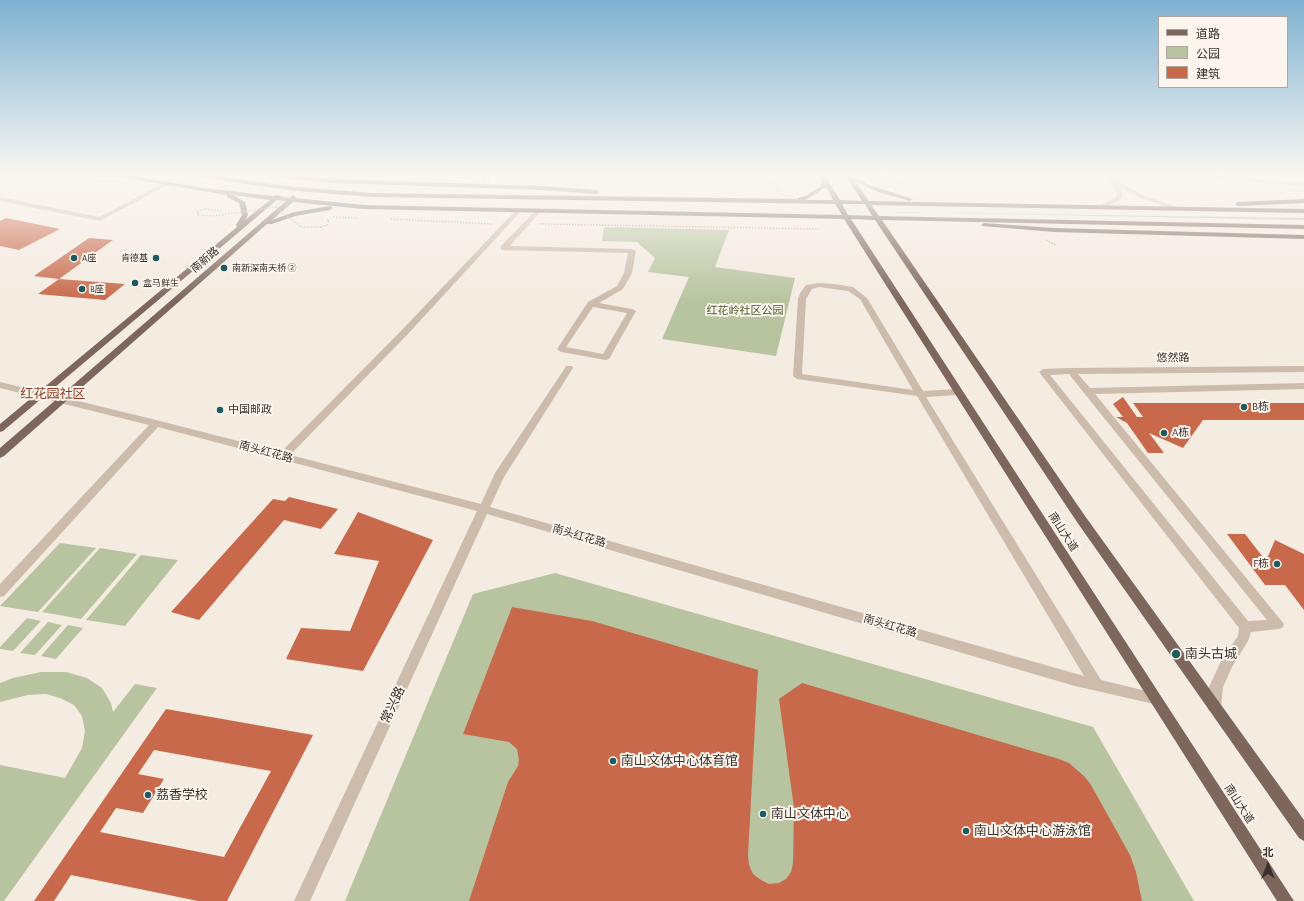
<!DOCTYPE html>
<meta charset="utf-8">
<style>
body{margin:0}
#map{position:relative;width:1304px;height:901px;overflow:hidden;background:#f4ebe1;font-family:"Alegreya Sans","Noto Sans SC",sans-serif}
canvas{display:block}
.legend{position:absolute;left:1158px;top:16px;width:130px;height:72px;box-sizing:border-box;background:#fbf5ee;border:1px solid #aea6a0;margin:0;padding:5px 7px;list-style:none;font-size:12px;color:#3b302b}
.legend li{display:flex;align-items:center;gap:8px;height:20px}
.legend b{width:20px;border:1px solid #aea6a0}
.north{position:absolute;left:1248px;top:845px;width:40px;height:40px;-webkit-text-stroke:3px #fbf5ee;paint-order:stroke;rotate:0deg;font-size:11px;font-weight:700;line-height:16px;text-align:center;color:#3b302b}
.north::after{content:'';display:block;margin:auto;width:14px;height:18px;background:#3b302b;clip-path:polygon(50% 0,100% 100%,50% 72%,0 100%)}
</style>
<div id="map">
<canvas width="1304" height="901"></canvas>
<ul class="legend">
<li><b style="height:5px;background:#7d675c"></b>道路</li>
<li><b style="height:11px;background:#b8c4a0"></b>公园</li>
<li><b style="height:11px;background:#c8694b"></b>建筑</li>
</ul>
<div class="north">北</div>
</div>
<script>
const c = document.querySelector('canvas').getContext('2d');
c.lineJoin = 'round';
function paint(path, color) { c.fillStyle = color; c.fill(path, 'evenodd'); }
const toPath = rows => new Path2D(rows.map(r => 'M' + r).join(''));
function stroke(path, color, width, dash) { c.strokeStyle = color; c.lineWidth = width; c.lineCap = dash ? 'butt' : 'round'; c.setLineDash(dash || []); c.stroke(path); }
function write(font, color, halo, rows, align = 'center') {
  c.font = font + ' "Alegreya Sans","Noto Sans SC",sans-serif'; c.lineWidth = 4; c.setLineDash([]); c.textBaseline = 'middle'; c.strokeStyle = halo; c.fillStyle = color; for (const [text, x, y, turn = 0] of rows) {
    c.save(); c.translate(x, y); c.rotate((+turn || 0) * Math.PI / 180); c.textAlign = isNaN(turn) ? turn : align; if (halo) c.strokeText(text, 0, 0); c.fillText(text, 0, 0); c.restore();
  }
}
paint(toPath([
 [896,212,1304,218,1304,220,897,212],
 [604,227,729,230,715,267,795,278,776,356,662,339,689,277,648,272,655,258,637,242,602,241],
 [60,543,96,548,38,612,0,606],
 [100,548,137,554,81,619,42,612],
 [141,555,178,560,125,626,86,620],
 [555,573,1093,727,1194,901,345,901,473,594],
 [27,618,41,621,13,651,0,649,0,647],
 [48,622,62,625,35,655,20,653],
 [68,625,83,628,56,659,41,656],
 [41,672,66,672,87,678,102,688,111,703,113,712,135,684,157,688,4,901,0,901,0,765,65,778,82,748,85,731,82,716,74,705,60,698,46,694,28,695,0,702,0,683,13,678]
]), '#b8c4a0');
paint(toPath([
 [6,218,60,229,19,250,0,246,0,221],
 [89,238,113,240,59,279,34,276],
 [59,279,125,284,105,300,38,294],
 [1123,397,1137,417,1143,417,1133,403,1304,403,1304,420,1203,420,1183,448,1149,433,1164,453,1148,453,1127,423,1116,417,1123,417,1113,404],
 [289,497,338,509,321,529,284,520,199,620,171,612,273,499,285,501],
 [358,512,433,540,363,671,286,659,301,628,350,631,379,561,334,554],
 [1227,534,1245,534,1266,561,1275,540,1304,554,1304,610,1285,585,1265,585],
 [512,607,592,621,758,670,748,855,749,865,753,874,761,880,769,884,779,883,786,879,791,872,793,863,794,808,779,699,802,683,1059,759,1069,763,1085,777,1091,785,1130,855,1136,872,1142,901,469,901,508,782,518,766,519,760,517,749,509,742,463,734],
 [166,709,313,735,227,901,198,901,71,875,54,901,34,901],
 [154,750,271,771,224,857,100,832,116,808,143,813,164,779,138,774]
]), '#c8694b');
stroke(toPath([
 [769,175,779,192],
 [879,175,882,180,899,179,904,185,903,188],
 [198,215,197,212,204,209,221,211],
 [333,217,358,218],
 [391,219,492,224],
 [539,224,819,229],
 [321,227,327,225,329,220,327,220],
 [1046,240,1056,245]
]), '#b9a596', 1.5, [1.5, 1.5]);
paint(toPath([
 [335,175,341,175,335,182,331,182,330,181,335,175],
 [485,175,491,175,487,187,484,189,481,187,485,175],
 [945,175,1204,175,1304,182,1304,186,1204,179,1114,178,1144,196,1180,208,1177,210,1140,198,1120,187,1123,195,1120,200,1101,209,1099,208,1099,206,1115,198,1117,195,1115,189,1107,178,948,177,945,175],
 [168,181,171,183,170,184,100,221,0,201,0,197,99,217,168,181],
 [518,208,523,209,406,336,290,455,481,504,495,473,565,368,566,366,572,366,573,368,504,477,490,507,1084,676,917,396,797,379,793,376,798,299,800,293,806,285,819,283,835,284,853,287,867,298,923,391,957,389,962,392,957,395,926,397,1101,680,1159,694,1161,698,1159,702,1154,704,1075,686,487,514,310,901,294,901,477,511,158,427,4,596,0,597,0,584,149,425,0,388,0,382,156,420,281,452,400,332,518,208],
 [819,287,848,291,860,299,913,390,802,374,806,299,812,289,819,287],
 [539,208,542,210,541,211,510,246,632,249,636,251,632,273,623,289,599,303,632,309,636,311,609,359,606,360,561,352,557,349,588,302,617,286,624,273,628,253,501,250,501,246,537,209,539,208],
 [593,307,627,313,603,354,566,347,593,307],
 [1304,366,1304,372,1078,374,1090,388,1304,383,1304,389,1095,394,1284,624,1282,628,1278,629,1251,632,1248,641,1232,667,1223,687,1221,706,1219,711,1214,712,1209,711,1207,706,1209,687,1222,659,1238,636,1239,628,1039,372,1043,369,1071,368,1304,366],
 [1069,374,1084,393,1267,620,1248,621,1050,375,1069,374]
]), '#cdbbac');
paint(toPath([
 [88,175,128,175,204,188,274,196,277,195,289,198,293,195,296,197,295,198,364,205,842,215,835,204,372,197,296,191,198,177,195,175,209,175,296,187,372,193,797,199,798,198,805,196,818,188,821,185,821,178,819,175,825,175,840,200,862,201,845,175,851,175,869,185,913,199,910,201,878,192,856,182,869,201,1304,209,1304,213,871,205,879,216,1304,225,1304,229,882,220,1085,516,1304,820,1304,841,1299,838,1077,522,875,220,851,219,1294,901,1277,901,844,219,364,209,293,202,272,220,294,212,330,206,333,208,330,210,295,216,272,224,267,224,4,456,0,458,0,448,286,201,277,200,3,431,0,432,0,424,237,227,236,225,242,215,239,203,227,197,227,195,119,177,91,177,88,175],
 [826,187,833,200,805,200,809,198,826,187],
 [233,195,261,199,270,200,245,220,248,215,245,202,233,195],
 [842,204,865,204,872,216,848,215,842,204],
 [268,175,288,175,333,179,542,186,597,190,600,192,597,194,542,190,333,183,271,177,268,175],
 [1304,199,1304,203,1238,206,1235,204,1238,202,1304,199],
 [984,223,1054,228,1304,235,1304,239,1054,232,982,226,981,225,984,223]
]), '#7d675c');
stroke(toPath([
 [780,194,803,200],
 [275,207,315,175],
 [198,215,213,216,275,207,301,227,321,227]
]), '#b9a596', 1.5, [1.5, 1.5]);
const sky = c.createLinearGradient(0, 0, 0, 301);
sky.addColorStop(0, '#7eb2d2');
sky.addColorStop(0.58, '#faf6f2');
sky.addColorStop(1, '#faf6f200');
c.fillStyle = sky;
c.fillRect(0, 0, 1304, 301);
for (const [x, y, r, color] of [
 [74,258,4,"#1f5a5e"],
 [156,258,4,"#1f5a5e"],
 [224,268,4,"#1f5a5e"],
 [135,283,4,"#1f5a5e"],
 [82,289,4,"#1f5a5e"],
 [1244,407,4,"#1f5a5e"],
 [220,410,4,"#1f5a5e"],
 [1164,433,4,"#1f5a5e"],
 [1277,564,4,"#1f5a5e"],
 [1176,654,5,"#1f5a5e"],
 [613,761,4,"#1f5a5e"],
 [148,795,4,"#1f5a5e"],
 [763,814,4,"#1f5a5e"],
 [966,831,4,"#1f5a5e"]
]) { const dot = new Path2D(); dot.arc(x, y, r, 0, 2 * Math.PI); c.fillStyle = color; c.fill(dot); stroke(dot, '#fbf5ee', 1.5); }
write('9px', '#3b302b', '#fbf5ee', [
 ["A座",82,258],
 ["肯德基",148,258,"right"],
 ["南新深南天桥 ②",232,268],
 ["盒马鲜生",143,283],
 ["B座",90,289]
], 'left');
write('11px', '#3b302b', '#fbf5ee', [
 ["南新路",205,260,-41],
 ["悠然路",1173,358,-1],
 ["南头红花路",266,452,15],
 ["南山大道",1063,532,57],
 ["南头红花路",579,536,16],
 ["南头红花路",890,626,16],
 ["南山大道",1239,804,57]
]);
write('11px', '#4a5a2e', '#fbf5ee', [
 ["红花岭社区公园",745,311]
]);
write('11px', '#3b302b', '#fbf5ee', [
 ["B栋",1252,407],
 ["中国邮政",228,410],
 ["A栋",1172,433],
 ["F栋",1269,564,"right"]
], 'left');
write('13px', '#8c3b22', '#fbf5ee', [
 ["红花园社区",53,394]
]);
write('13px', '#3b302b', '#fbf5ee', [
 ["南头古城",1185,654],
 ["南山文体中心体育馆",621,761],
 ["荔香学校",156,795],
 ["南山文体中心",771,814],
 ["南山文体中心游泳馆",974,831]
], 'left');
write('13px', '#3b302b', '#fbf5ee', [
 ["常兴路",393,705,-65]
]);
</script>
